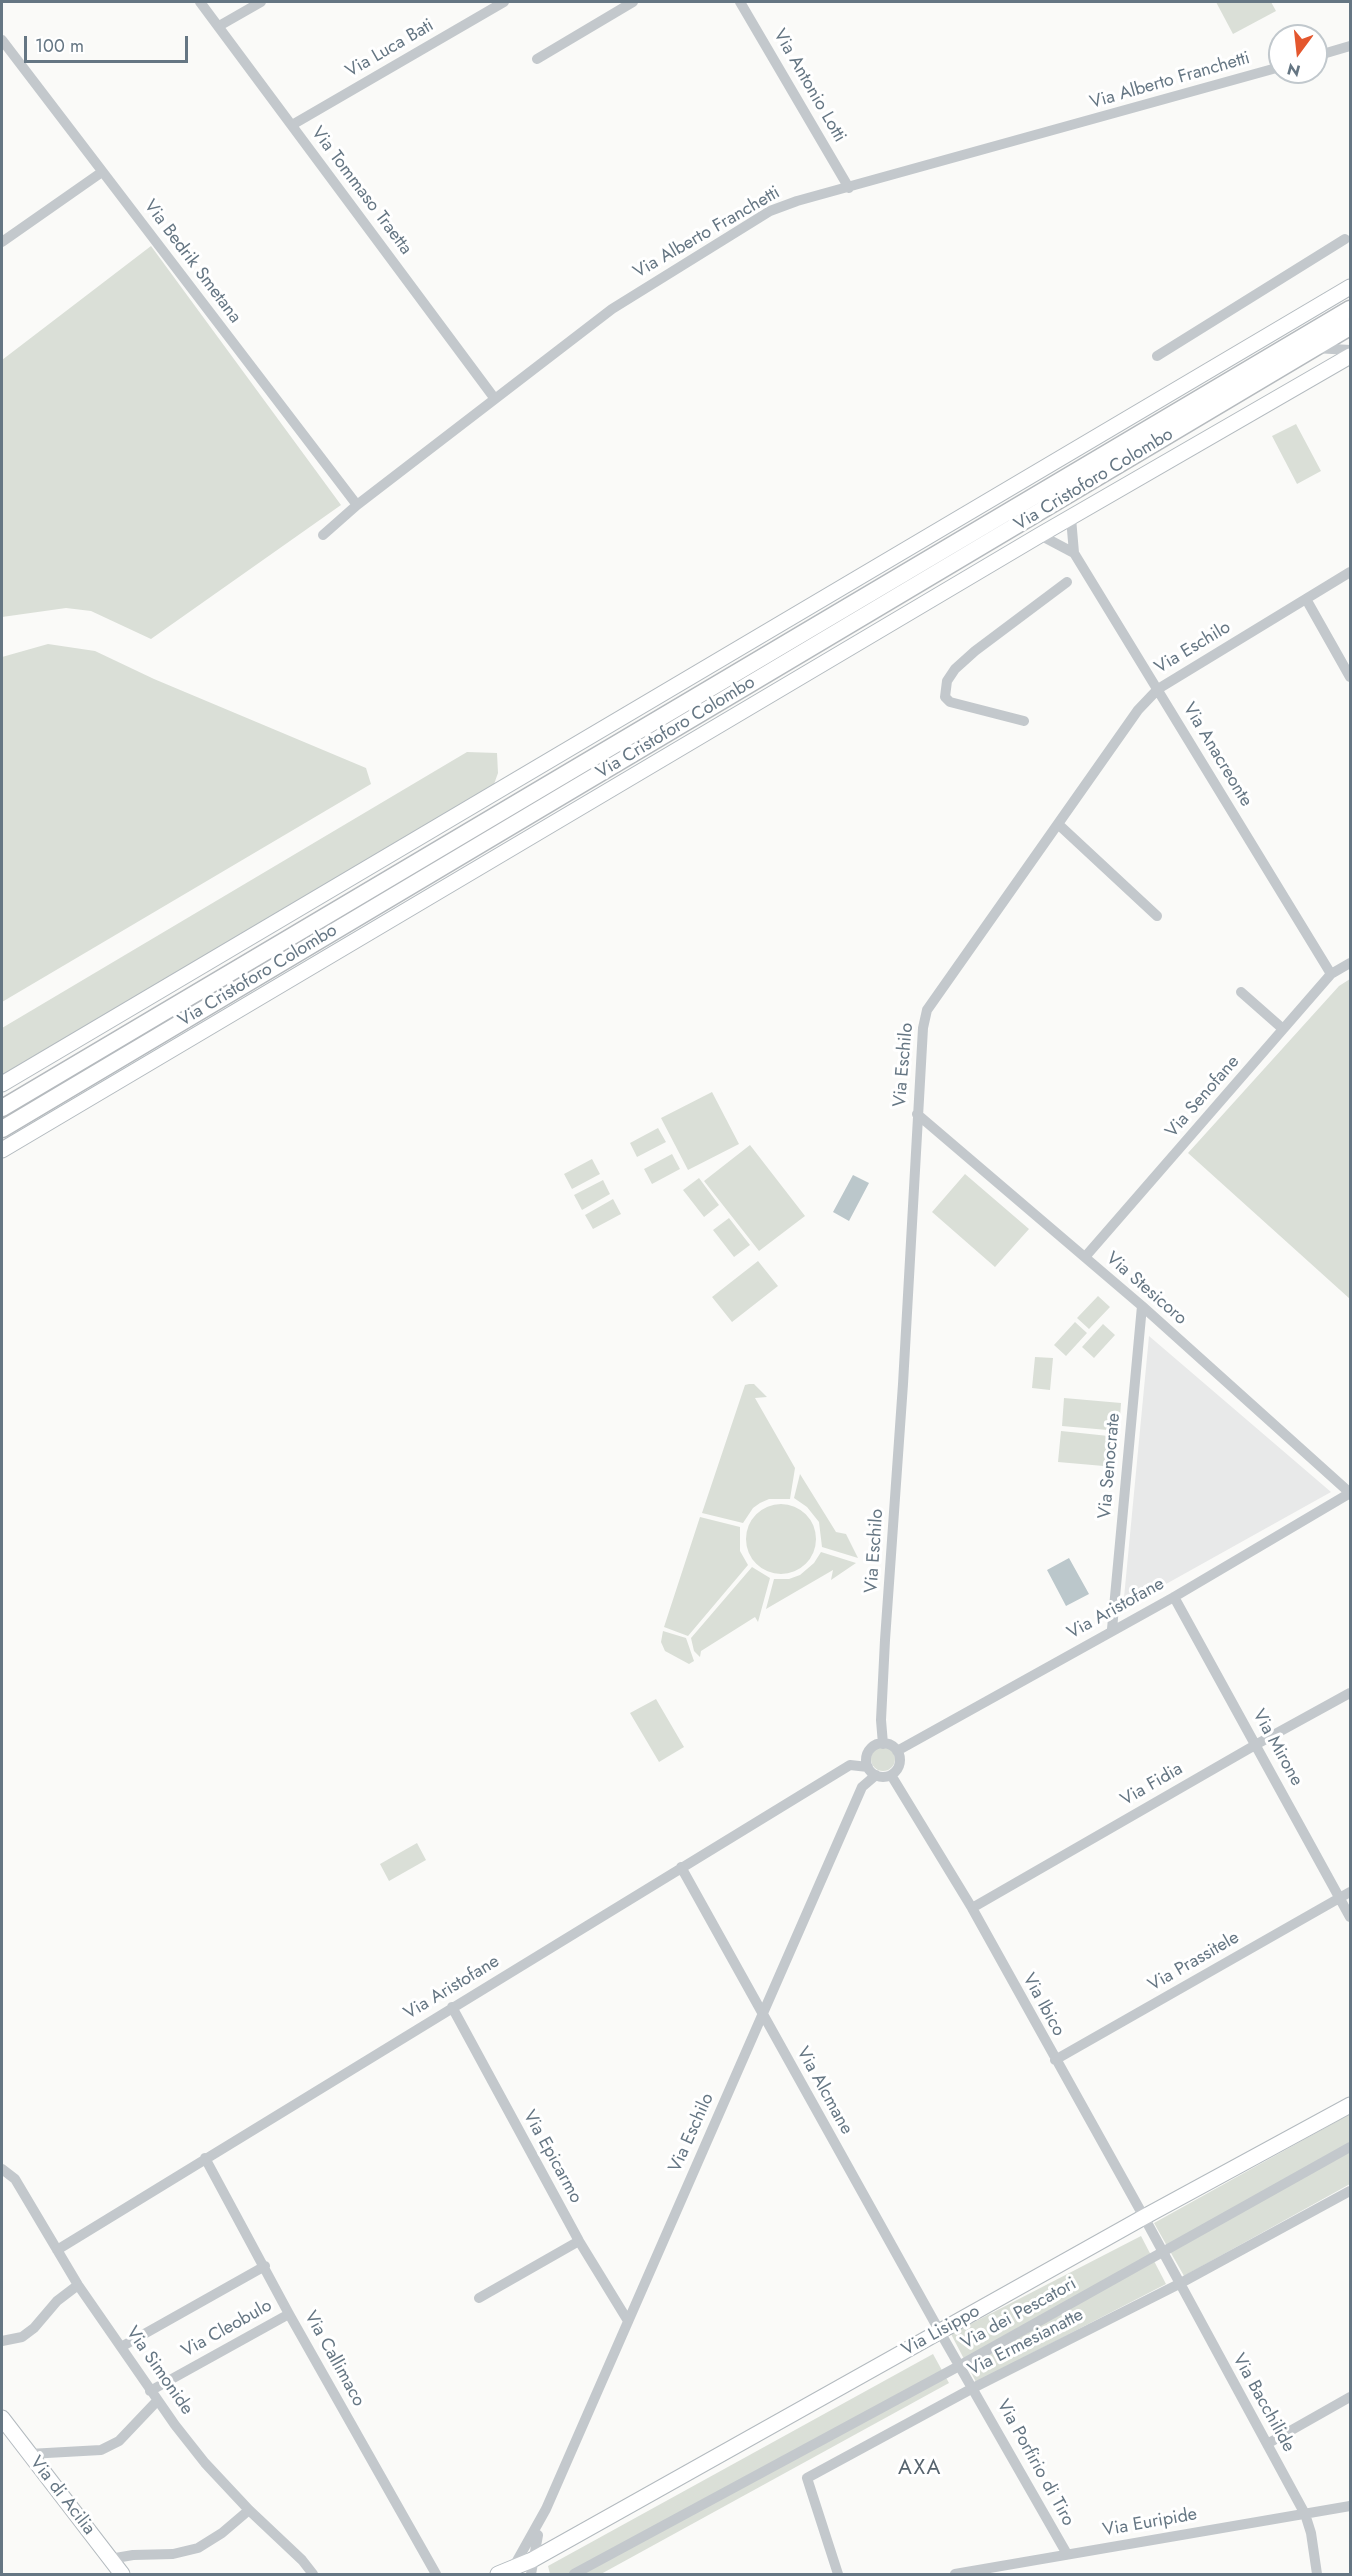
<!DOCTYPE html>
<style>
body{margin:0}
#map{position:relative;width:1352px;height:2576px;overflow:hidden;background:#fafaf8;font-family:Jost,sans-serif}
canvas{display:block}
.frame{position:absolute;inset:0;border:3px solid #657683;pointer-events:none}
.north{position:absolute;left:1268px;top:24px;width:60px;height:60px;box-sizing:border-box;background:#fff;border:2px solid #c1c8cd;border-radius:50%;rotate:195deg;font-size:16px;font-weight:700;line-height:24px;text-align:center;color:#657683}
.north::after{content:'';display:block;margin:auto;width:21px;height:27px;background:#e4572e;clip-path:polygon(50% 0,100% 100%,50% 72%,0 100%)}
.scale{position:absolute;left:24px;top:36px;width:164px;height:27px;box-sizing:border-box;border:3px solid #657683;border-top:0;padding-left:8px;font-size:18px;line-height:21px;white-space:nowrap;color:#657683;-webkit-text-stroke:4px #fff;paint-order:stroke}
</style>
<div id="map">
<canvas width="1352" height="2576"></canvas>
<div class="frame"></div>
<div class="north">N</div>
<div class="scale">100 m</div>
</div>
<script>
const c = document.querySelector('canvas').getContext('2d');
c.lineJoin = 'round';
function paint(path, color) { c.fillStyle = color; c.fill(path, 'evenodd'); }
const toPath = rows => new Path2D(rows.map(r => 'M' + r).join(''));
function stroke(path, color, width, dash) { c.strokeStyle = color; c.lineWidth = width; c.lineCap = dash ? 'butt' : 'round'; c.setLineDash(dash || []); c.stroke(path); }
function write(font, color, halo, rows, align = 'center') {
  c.font = font + ' Jost,sans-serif'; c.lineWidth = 6; c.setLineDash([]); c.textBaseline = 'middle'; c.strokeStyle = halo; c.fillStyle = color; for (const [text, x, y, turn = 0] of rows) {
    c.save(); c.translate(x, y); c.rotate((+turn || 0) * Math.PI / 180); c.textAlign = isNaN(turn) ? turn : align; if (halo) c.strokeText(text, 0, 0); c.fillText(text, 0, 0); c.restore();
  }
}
paint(toPath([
 [1149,1336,1331,1492,1123,1608]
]), '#e8e9e9');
paint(toPath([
 [1216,2,1271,2,1276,11,1233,34],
 [151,246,341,505,151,639,91,611,66,608,2,617,2,360],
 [1296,424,1321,471,1297,484,1272,436],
 [48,644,95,651,154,679,366,768,371,784,2,1002,2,657],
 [467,752,497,753,498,773,493,787,2,1077,2,1028],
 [1350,979,1350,1299,1188,1153,1339,986],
 [712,1092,739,1144,688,1170,661,1118],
 [658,1128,666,1142,637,1157,630,1143],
 [750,1145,805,1216,759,1251,704,1181],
 [672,1154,680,1169,652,1184,644,1169],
 [592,1159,600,1174,572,1189,564,1174],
 [965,1174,1029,1229,995,1267,932,1212],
 [699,1178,719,1205,704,1217,683,1190],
 [603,1180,610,1194,582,1210,574,1195],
 [613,1199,621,1214,593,1229,585,1215],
 [729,1218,750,1245,734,1257,713,1230],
 [758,1261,778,1286,732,1322,712,1297],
 [1098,1296,1110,1307,1089,1329,1077,1318],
 [1075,1322,1087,1333,1066,1356,1054,1345],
 [1103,1324,1115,1335,1094,1358,1082,1347],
 [1035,1357,1053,1358,1050,1390,1032,1388],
 [749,1384,754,1384,767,1397,755,1398,795,1468,790,1499,769,1499,760,1503,753,1508,743,1523,702,1513,745,1385],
 [1064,1398,1121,1403,1119,1431,1062,1426],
 [1061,1431,1118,1437,1115,1467,1058,1462],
 [800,1474,836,1532,846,1534,858,1558,822,1547,819,1522,807,1507,794,1498],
 '746 1539a35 35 0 1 1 70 0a35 35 0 1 1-70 0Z',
 [700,1517,740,1527,740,1551,748,1565,688,1636,664,1627],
 [821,1552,856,1563,831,1580,833,1570,766,1609,774,1579,789,1579,800,1575,814,1563],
 [752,1567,770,1578,758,1622,755,1617,701,1651,700,1657,694,1651,691,1638],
 [663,1631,686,1638,694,1661,689,1664,665,1651,661,1642],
 [656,1699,684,1747,659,1762,630,1713],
 '871 1759a12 12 0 1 1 24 0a12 12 0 1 1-24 0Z',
 [417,1843,426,1860,389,1881,380,1864],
 [1350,2114,1350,2184,1184,2276,1154,2223],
 [1141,2236,1166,2284,976,2382,951,2334],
 [933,2354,949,2383,601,2574,550,2574,548,2566]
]), '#dadfd7');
paint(toPath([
 [853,1175,869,1183,849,1221,833,1212],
 [1069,1558,1089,1594,1066,1606,1047,1570]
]), '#bbc7cb');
const secondary = toPath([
 [2,1084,1350,287],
 [2,1150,1040,535,1350,356],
 [2,2418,122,2574],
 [498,2574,532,2560,1144,2217,1350,2105]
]);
const primary = toPath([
 [2,1108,1350,309],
 [2,1129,1350,327]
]);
stroke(secondary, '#b3babf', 17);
stroke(primary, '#b5babe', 19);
stroke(toPath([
 [200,2,495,399],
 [740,2,849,188],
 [219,26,261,2],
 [2,40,357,505],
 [1316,56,1350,46],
 [537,59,633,2],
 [292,125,504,2],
 [2,242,102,172],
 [1315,348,1350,350],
 [1157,356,1345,239],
 [1071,518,1074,553,1331,974],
 [323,535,357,505,612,309,770,211,797,201,1280,67],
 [1040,535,1074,553],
 [1306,599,1350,677],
 [1024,721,950,702,945,697,947,681,955,669,975,651,1067,582],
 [1058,824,1157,916],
 [1241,992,1283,1029],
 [917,1114,1142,1306,1350,1493],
 [1085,1257,1331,974,1350,963],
 [1174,1597,1350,1917],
 [1112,1629,1142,1306],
 '866 1760a17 17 0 1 1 34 0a17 17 0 1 1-34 0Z',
 [883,1744,881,1720,885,1640,903,1384,923,1028,927,1010,1138,710,1158,689,1350,572],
 [897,1751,1174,1597,1350,1493],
 [891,1775,972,1908,1144,2217,1305,2514,1311,2533,1317,2574],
 [681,1867,940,2332,1067,2554],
 [972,1908,1257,1744,1350,1693],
 [452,2007,579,2241,628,2321],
 [1055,2060,1350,1892],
 [205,2158,289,2314,436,2574],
 [2,2169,15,2179,78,2285,175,2425,205,2463,249,2510,302,2560,313,2574],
 [57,2250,850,1765,868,1767],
 [479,2298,579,2241],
 [2,2341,22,2337,34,2328,57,2301,78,2285],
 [121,2347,265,2266],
 [150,2391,289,2314],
 [1267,2444,1350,2397],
 [29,2454,101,2450,119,2441,157,2401],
 [110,2559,133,2555,173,2554,198,2548,222,2533,249,2510],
 [513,2568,546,2509,862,1787,876,1775],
 [531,2574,538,2535],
 [574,2574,959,2366,1350,2147],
 [838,2574,807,2478,973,2388,1179,2284,1350,2191],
 [955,2574,1350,2506]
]), '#c3c8cc', 10);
stroke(secondary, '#fff', 15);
stroke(primary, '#fff', 16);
write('18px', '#657683', '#fff', [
 ["Via Luca Bati",390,49,-30],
 ["Via Alberto Franchetti",1170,81,-16],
 ["Via Antonio Lotti",809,86,60],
 ["Via Tommaso Traetta",361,191,53],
 ["Via Alberto Franchetti",707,233,-30],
 ["Via Bedrik Smetana",192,262,53],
 ["Via Cristoforo Colombo",1094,480,-31],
 ["Via Eschilo",1193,648,-31],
 ["Via Cristoforo Colombo",676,728,-31],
 ["Via Anacreonte",1217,755,59],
 ["Via Cristoforo Colombo",258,976,-31],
 ["Via Eschilo",904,1065,-85],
 ["Via Senofane",1203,1097,-49],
 ["Via Stesicoro",1146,1289,41],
 ["Via Senocrate",1110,1466,-85],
 ["Via Eschilo",875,1551,-86],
 ["Via Aristofane",1116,1609,-29],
 ["Via Mirone",1277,1748,61],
 ["Via Fidia",1152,1785,-30],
 ["Via Prassitele",1194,1962,-30],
 ["Via Aristofane",452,1988,-31],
 ["Via Ibico",1043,2005,61],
 ["Via Alcmane",824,2091,61],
 ["Via Eschilo",692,2133,-66],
 ["Via Epicarmo",552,2157,61],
 ["Via dei Pescatori",1019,2314,-29],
 ["Via Cleobulo",227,2329,-29],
 ["Via Lisippo",941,2331,-29],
 ["Via Ermesianatte",1026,2343,-27],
 ["Via Callimaco",334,2359,61],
 ["Via Simonide",159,2371,55],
 ["Via Bacchilide",1263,2403,61],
 ["Via Porfirio di Tiro",1035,2463,61],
 ["Via di Acilia",62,2496,52],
 ["Via Euripide",1150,2523,-10]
]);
c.letterSpacing = '1.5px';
write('21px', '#57646e', '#fff', [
 ["AXA",920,2469]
]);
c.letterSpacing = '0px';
</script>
